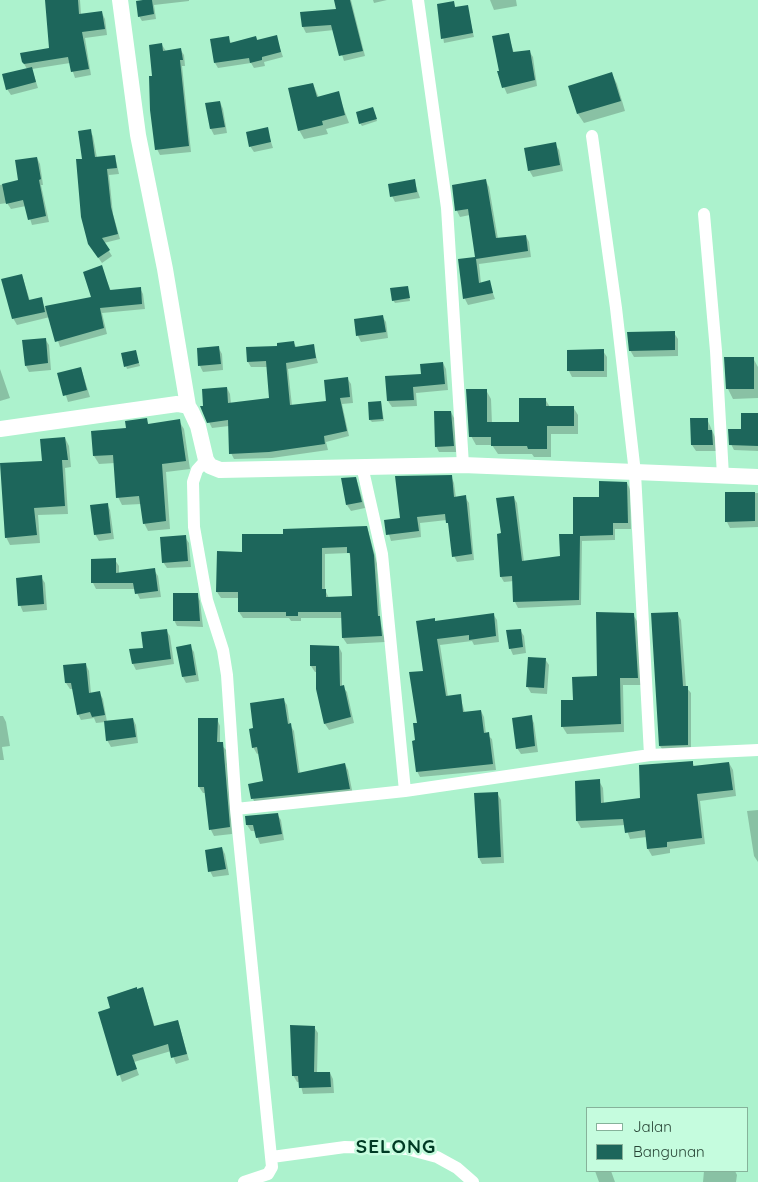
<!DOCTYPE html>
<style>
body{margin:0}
#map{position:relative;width:758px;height:1182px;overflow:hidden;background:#acf2cd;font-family:Quicksand,sans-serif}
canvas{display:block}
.legend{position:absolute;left:586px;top:1107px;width:162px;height:65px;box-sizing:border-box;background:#c5fcde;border:1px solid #86b29a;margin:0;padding:6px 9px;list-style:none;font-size:15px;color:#274435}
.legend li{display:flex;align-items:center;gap:10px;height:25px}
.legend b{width:25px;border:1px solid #86b29a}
</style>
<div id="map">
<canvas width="758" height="1182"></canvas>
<ul class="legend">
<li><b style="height:6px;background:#fff"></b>Jalan</li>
<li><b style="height:14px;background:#1d665b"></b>Bangunan</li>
</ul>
</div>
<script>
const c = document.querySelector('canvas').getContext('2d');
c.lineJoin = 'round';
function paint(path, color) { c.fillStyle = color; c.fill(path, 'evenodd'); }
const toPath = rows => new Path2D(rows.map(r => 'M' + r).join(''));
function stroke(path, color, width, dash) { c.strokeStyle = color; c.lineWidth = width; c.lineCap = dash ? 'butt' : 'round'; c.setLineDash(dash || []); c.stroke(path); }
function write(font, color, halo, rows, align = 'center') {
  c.font = font + ' Quicksand,sans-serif'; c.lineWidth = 5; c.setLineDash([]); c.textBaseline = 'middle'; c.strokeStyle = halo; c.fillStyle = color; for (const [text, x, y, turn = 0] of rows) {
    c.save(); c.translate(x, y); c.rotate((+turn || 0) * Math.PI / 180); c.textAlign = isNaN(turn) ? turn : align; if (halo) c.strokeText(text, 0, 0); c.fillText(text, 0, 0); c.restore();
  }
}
paint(toPath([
 [46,0,80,0,81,15,102,13,105,19,107,35,85,38,91,75,75,78,70,63,32,69,38,88,11,95,7,89,27,69,23,62,50,49],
 [142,0,189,0,189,1,154,5,156,19,142,21,139,16],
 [335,0,351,0,365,56,344,61,334,30,306,33,303,27,302,13,337,10],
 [373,0,387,0,374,3],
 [490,0,516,0,517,6,494,10],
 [453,3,456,8,467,6,474,37,444,43,438,5],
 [508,34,514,53,529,51,533,57,537,86,507,94,504,87],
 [276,36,283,57,264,62,265,66,254,68,251,63,218,68,215,63,228,37,231,43,256,37,258,41],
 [162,45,166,51,180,49,184,55,185,66,182,66,191,152,160,155,157,149,153,77],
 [612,74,617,84,625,111,584,123,578,114],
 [313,84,319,98,338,93,349,123,326,129,328,134,304,139,299,130],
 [220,102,223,109,227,133,214,135,211,129,207,104],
 [374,111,377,121,362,126,360,123],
 [267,129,273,148,254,152,250,146],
 [90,131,93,136,97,158,115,156,119,174,109,175,113,214,120,239,104,243,112,256,102,263,93,250,84,160],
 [555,144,559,150,563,171,533,177,529,170],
 [37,158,40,164,43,185,41,185,49,222,32,225,26,206,11,209,7,203,0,204,0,185,19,181],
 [414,180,420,198,395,202,392,196],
 [486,181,489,187,498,239,526,236,529,242,531,257,479,264,481,284,489,282,495,299,468,305,465,299,460,260,477,258,470,215,460,217,457,211,453,186],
 [101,267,111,291,140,288,143,294,145,309,102,313,107,334,60,347,50,317,17,325,13,318,22,275,30,301,41,299,45,308,93,298],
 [408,290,410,301,395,303,393,300],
 [382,316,386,322,388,338,361,342,358,336,355,320],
 [674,333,678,339,678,356,634,357,630,350],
 [45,339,49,345,51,370,29,372,26,366],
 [293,342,297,348,313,346,318,363,288,369,292,406,327,402,347,378,351,384,353,403,342,404,349,436,326,442,328,450,272,458,234,459,231,453,229,426,212,428,209,422,227,388,230,394,231,404,270,399,268,367,251,367,248,362],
 [218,347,222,354,223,370,203,372,200,366,198,350],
 [135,351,140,366,127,369,126,366],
 [603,351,607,357,607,377,572,377,569,371],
 [753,358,758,367,758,398,733,399,728,389,726,359],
 [443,363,446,369,448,390,416,393,417,406,392,407,388,401],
 [81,368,90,397,68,402,59,374],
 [0,369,10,398,0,401],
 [486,390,491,399,492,424,521,423,545,399,550,407,573,407,578,415,578,434,551,434,551,457,534,457,532,454,498,454,492,445,476,445,471,436],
 [381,402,384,421,372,422,370,420],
 [451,412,454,418,456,452,439,452,436,446],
 [758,414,758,451,734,450,731,444],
 [707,419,715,437,716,451,696,451,692,445],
 [146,420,149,425,179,421,184,429,190,469,166,472,170,529,148,531,144,523,141,504,122,505,118,497,115,463,99,464,94,456,128,430],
 [65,438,69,446,71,467,65,468,68,514,38,515,40,543,10,545,6,537,43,462],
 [451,476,454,483,456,498,465,497,469,503,474,560,457,562,454,556,450,528,447,520,420,523,421,537,391,541,385,521,401,519],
 [356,478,365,508,351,511,347,505],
 [627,483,630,489,631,529,615,529,615,540,582,541,581,605,518,608,515,602,514,581,504,582,501,577,502,535,514,498,517,503,524,562,561,557,601,498],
 [758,493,758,527,730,528,727,522,726,494],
 [107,504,110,510,114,539,99,541,95,534],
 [367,527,377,563,380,619,385,642,347,644,343,638,342,618,301,618,301,621,291,621,289,618,243,618,239,612,239,598,221,598,217,592,244,553,284,535],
 [349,553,351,558,353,597,329,598,325,590,325,554],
 [185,537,189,543,191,567,167,568,163,562],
 [115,560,119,566,119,574,154,570,158,576,161,597,140,599,135,589,96,589,93,583],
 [41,577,45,583,47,610,23,612,20,605],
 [197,595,200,601,203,627,177,626,174,620],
 [598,613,632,613,637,621,641,685,623,685,624,732,567,734,562,726,574,701,599,678],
 [677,613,681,620,686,687,691,693,691,751,664,752,660,746,652,614],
 [493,614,497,620,499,642,474,645,472,641,440,645,448,697,460,696,465,713,481,711,484,717,486,734,492,739,496,770,420,777,417,771,416,741,424,672,435,622],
 [166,630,170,636,174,664,136,670,133,664,144,649],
 [520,630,524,636,526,653,513,655,510,648],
 [190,646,194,652,199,681,186,683,183,677,178,648],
 [339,647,342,653,342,686,347,692,354,723,329,730,325,724,317,688,317,672,315,672,311,666],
 [545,659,549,665,547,694,531,693,527,686],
 [86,665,89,671,91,694,99,692,103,699,107,722,133,719,136,725,138,743,111,747,107,740,105,722,96,723,94,718,81,720,78,714,73,689,70,689,66,683],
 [283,699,287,705,290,725,294,731,300,774,345,764,348,770,353,795,256,805,253,799,264,782,259,753,257,754,253,747,255,729],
 [0,716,3,716,6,722,10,746,2,747,4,760,0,760],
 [531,717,534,723,538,752,521,754,517,748],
 [217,719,220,726,220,743,226,750,232,834,214,836,211,830,206,793,203,793,199,787],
 [692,762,695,767,729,763,733,770,736,796,700,801,705,844,670,849,670,853,652,856,648,849,647,837,630,839,625,825,581,828,577,821,599,781,603,788,604,804,641,799],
 [497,793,501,800,504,863,482,864,479,858,475,794],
 [758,810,758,862,754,856,747,811],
 [277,814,281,820,284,840,260,844,255,831,251,831,247,825,246,817],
 [222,848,225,854,229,875,213,877,210,871],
 [143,989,155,1027,178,1021,189,1060,176,1064,171,1051,134,1062,139,1075,122,1082,100,1013,112,1009],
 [314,1027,318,1033,317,1073,330,1073,333,1079,334,1093,303,1094,300,1082,297,1082,293,1075],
 [595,1171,611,1171,615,1182,599,1182],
 [704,1171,735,1171,737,1175,736,1182,703,1182]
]), '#0003');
paint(toPath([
 [45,0,78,0,79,14,102,11,105,29,82,32,89,69,71,72,68,57,24,64,22,62,20,53,49,48],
 [143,0,152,0,154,14,138,17,136,1],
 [334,0,350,0,363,51,339,56,331,25,302,27,300,12,336,9],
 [454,1,455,7,468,5,473,33,441,39,437,4],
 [509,33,513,52,530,50,535,80,502,88,497,71,499,71,492,36],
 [277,35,281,52,262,57,262,60,250,63,249,58,214,63,210,39,229,36,230,43,256,36,257,40],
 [162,43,163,51,181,48,183,60,180,60,189,146,155,150,150,110,149,76,152,76,149,45],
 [32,67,36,82,6,90,2,74],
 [612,72,621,101,577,114,568,86],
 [313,83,317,97,339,91,345,115,322,121,323,125,298,131,288,88],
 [220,101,225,127,210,129,205,103],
 [373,107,377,119,359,124,356,112],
 [268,127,271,142,249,147,246,132],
 [91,129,95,157,115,155,117,168,107,169,111,207,118,234,102,238,110,250,98,258,88,244,81,217,76,159,82,159,78,131],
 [556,142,560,165,528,171,524,148],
 [37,157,41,179,39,180,46,216,28,220,23,200,6,204,2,184,18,180,15,160],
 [415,179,417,192,390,197,388,184],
 [486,179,496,238,526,235,528,251,476,259,479,283,490,280,493,293,463,299,458,259,475,257,468,209,455,211,452,185],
 [102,265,110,290,141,287,142,304,100,308,104,328,55,342,45,306,91,297,83,272],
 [22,274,29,300,42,297,45,312,12,319,1,279],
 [408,286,410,298,392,301,390,288],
 [383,315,386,332,356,336,354,319],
 [675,331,675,350,629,351,627,332],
 [46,338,48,363,25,366,22,340],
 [294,341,295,347,314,344,316,358,286,363,290,405,326,401,324,380,348,377,350,397,340,398,347,431,324,436,325,444,269,452,229,454,228,420,207,423,200,406,203,406,202,389,227,387,228,403,269,398,266,361,247,362,246,347,277,346,277,343],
 [219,346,221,364,198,366,197,348],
 [604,349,604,371,567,371,567,350],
 [136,350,139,363,124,367,121,353],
 [724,357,754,357,754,389,726,389],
 [443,362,445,384,413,387,414,400,387,401,385,376,421,374,420,364],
 [81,367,87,390,63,396,57,373],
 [466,389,487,389,487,422,519,422,519,398,546,398,546,406,574,406,574,426,547,426,547,449,528,449,527,446,491,446,491,437,469,437],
 [381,401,383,419,369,420,368,402],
 [434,411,451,411,454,446,435,447],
 [741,413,758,413,758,446,729,445,728,429,741,429],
 [147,418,148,424,180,419,186,461,162,464,166,521,143,524,139,496,116,498,113,455,93,456,91,431,126,428,125,421],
 [690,418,708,418,708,430,712,430,713,445,691,445],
 [65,437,68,460,62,460,65,506,34,508,37,535,5,538,0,463,42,461,40,439],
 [452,475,454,497,466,495,472,554,452,557,448,523,446,523,445,514,417,517,419,531,386,535,384,520,400,518,395,476],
 [356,477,362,502,346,505,341,478],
 [599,481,627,482,628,523,613,523,613,535,580,536,579,600,513,602,512,576,500,577,497,534,501,533,496,498,514,496,522,561,560,556,559,534,573,534,573,497,599,497],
 [725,492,755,492,755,521,725,522],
 [108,503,111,533,94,535,90,505],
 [367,526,374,555,378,616,380,616,382,636,342,638,341,612,298,612,298,616,286,616,286,612,238,612,238,592,216,592,217,551,242,552,242,534,283,534,283,529],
 [347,547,347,553,350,553,352,596,326,597,326,589,322,589,322,548],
 [186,535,188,561,162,563,160,537],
 [116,558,116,573,155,568,158,591,135,594,133,583,91,583,91,559],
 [42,575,44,604,18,606,16,578],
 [173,593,198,593,200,621,173,621],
 [596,612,634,613,638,678,620,678,621,724,561,727,561,700,573,700,572,677,597,676],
 [678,612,683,686,688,686,688,745,659,746,651,613],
 [494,613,496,636,469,640,469,635,437,639,446,696,461,694,463,712,481,710,484,733,489,732,493,764,416,772,412,741,415,740,413,723,417,723,409,672,423,671,416,621,435,618,435,621],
 [167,629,171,659,132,664,129,649,143,648,141,632],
 [521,629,523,647,509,649,506,630],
 [191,644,196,675,182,677,176,647],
 [310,645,339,646,340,686,344,685,351,717,324,724,316,689,316,666,310,666],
 [528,657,546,658,544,688,526,687],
 [86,663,89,693,100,691,105,715,92,717,90,712,77,715,71,683,65,683,63,665],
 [284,698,288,724,291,723,298,773,345,763,350,789,251,799,248,784,263,781,257,747,252,748,249,729,253,728,250,703],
 [532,715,535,746,516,749,512,718],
 [133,718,136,737,106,741,104,721],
 [198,718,218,718,217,742,223,742,230,827,209,830,204,787,198,787],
 [693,761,693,766,729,762,733,790,697,794,702,838,667,842,667,847,647,849,645,830,625,833,623,819,576,821,575,781,600,779,601,803,640,798,639,765],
 [498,792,501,857,478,858,474,793],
 [278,813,282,834,256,838,253,825,246,825,245,816],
 [222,847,226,869,208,872,205,850],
 [137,987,137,989,143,987,154,1026,178,1020,187,1054,171,1058,168,1044,132,1055,137,1069,117,1076,98,1012,110,1008,107,997],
 [290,1025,315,1026,314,1072,330,1072,331,1087,299,1088,298,1076,292,1076]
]), '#1d665b');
stroke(toPath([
 [418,0,447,208,463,465],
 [592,136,616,308,635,473,650,755],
 [704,214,716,351,723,476],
 [206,460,197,470,193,482,194,527,207,600,223,650,227,675,236,809,272,1167,268,1174,244,1182],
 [362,466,382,554,405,791],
 [236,809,405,791,650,755,758,750],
 [272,1157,345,1147,407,1149,437,1157,457,1168,473,1182]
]), '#fff', 12);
stroke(toPath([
 [120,0,138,135,165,269,188,406],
 [0,429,177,404,188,406,191,411,198,426,206,460,210,466,220,470,463,465,758,477]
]), '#fff', 16);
c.letterSpacing = '1px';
write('bold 19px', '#003a24', '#c5fcde', [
 ["SELONG",396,1147]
]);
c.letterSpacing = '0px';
</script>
